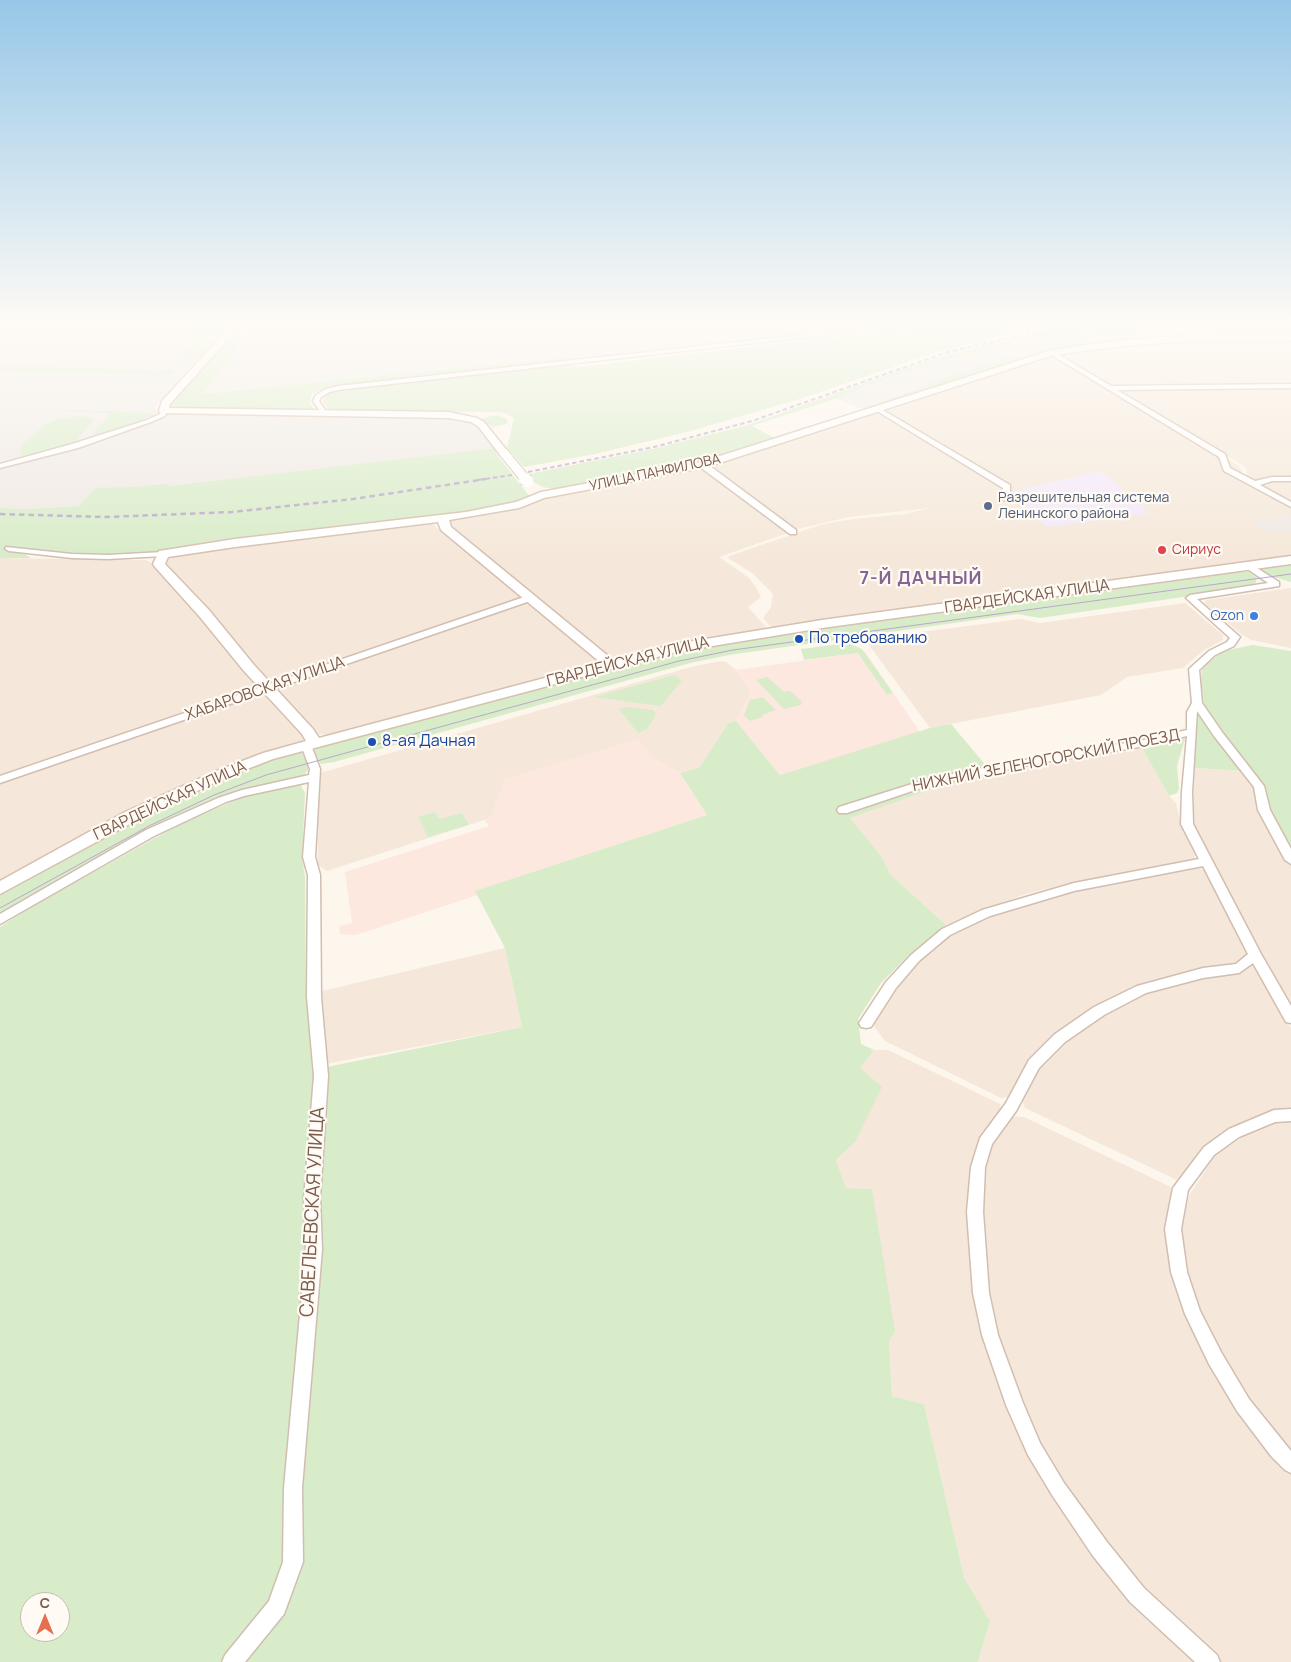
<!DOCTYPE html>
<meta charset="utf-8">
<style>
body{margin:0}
#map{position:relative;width:1291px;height:1662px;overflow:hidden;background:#fdf6ec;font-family:Manrope,sans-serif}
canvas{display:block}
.north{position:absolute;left:20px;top:1592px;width:50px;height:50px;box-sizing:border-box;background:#fffaf3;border:1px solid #cabbb1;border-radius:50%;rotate:0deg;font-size:14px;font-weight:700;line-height:20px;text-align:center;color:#7a5c4d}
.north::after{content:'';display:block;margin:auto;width:18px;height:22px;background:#e76f51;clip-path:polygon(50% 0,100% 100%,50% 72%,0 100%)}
</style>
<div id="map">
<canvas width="1291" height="1662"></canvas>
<div class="north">С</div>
</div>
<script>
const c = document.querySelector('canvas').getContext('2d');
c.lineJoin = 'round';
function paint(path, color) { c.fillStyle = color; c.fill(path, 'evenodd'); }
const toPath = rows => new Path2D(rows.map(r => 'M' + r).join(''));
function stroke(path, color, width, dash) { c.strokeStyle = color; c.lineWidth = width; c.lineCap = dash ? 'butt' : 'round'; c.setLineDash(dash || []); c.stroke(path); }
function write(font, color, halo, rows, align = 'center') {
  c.font = font + ' Manrope,sans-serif'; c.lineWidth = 4.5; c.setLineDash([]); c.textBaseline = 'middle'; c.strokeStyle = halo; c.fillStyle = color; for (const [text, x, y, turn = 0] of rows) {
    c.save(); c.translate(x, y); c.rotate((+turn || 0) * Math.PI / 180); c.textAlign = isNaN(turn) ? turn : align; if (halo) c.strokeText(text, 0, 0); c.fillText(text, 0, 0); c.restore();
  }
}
paint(toPath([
 [1181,340,1291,340,1291,385,1114,386,1110,386,1059,356,1059,354,1127,344],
 [1050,356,1056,357,1194,441,1192,444,1207,446,1237,465,1241,468,1244,480,1291,507,1291,557,778,628,770,626,763,618,771,607,773,594,752,573,728,558,729,556,823,524,853,519,906,514,929,508,849,517,798,529,791,529,710,466,875,414,882,414,1003,488,1011,488,886,411],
 [1291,387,1291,478,1256,481,1248,478,1246,469,1242,465,1125,395,1120,389],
 [700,468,705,469,787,530,788,533,719,557,748,577,756,587,761,597,748,607,766,627,763,630,714,636,625,657,607,657,447,524,452,520,525,507,543,497],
 [1274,480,1291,480,1291,502,1261,485],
 [424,521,434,525,520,597,521,600,474,613,274,684,269,683,164,564,169,555],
 [0,558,146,560,153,564,260,688,0,778],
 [1291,588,1291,648,1251,640,1241,634,1204,603,1206,600],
 [527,601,598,657,598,662,594,666,328,735,318,734,311,729,274,690,278,687],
 [1185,603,1223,635,1223,640,1204,650,1183,668,1127,677,1101,695,930,728,866,641,875,638,1021,619,1040,623],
 [721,661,726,662,736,670,751,692,736,721,728,723,700,767,680,773,654,759,490,818,327,871,318,865,317,777,320,773,691,667],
 [259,693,266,693,302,733,304,737,301,742,0,882,0,782],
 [1142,748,1169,796,1176,803,1181,825,1195,848,1196,854,1194,859,1070,883,1026,894,984,909,946,925,891,875,881,856,849,818,938,787,1099,754],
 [1194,768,1244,771,1255,787,1273,834,1291,866,1291,1003,1228,897,1193,824],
 [1193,867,1204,869,1247,951,1246,956,1236,965,1139,986,1030,1061,1009,1097,1001,1098,885,1041,873,1025,873,1022,895,987,917,960,948,934,991,914,1032,903,1078,891],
 [505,948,522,1027,325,1064,322,991],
 [1253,964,1256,965,1291,1028,1291,1110,1206,1148,1177,1180,1025,1108,1021,1098,1037,1068,1064,1040,1104,1014,1148,993,1209,977,1242,972],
 [874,1050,888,1050,1000,1104,1001,1108,979,1140,972,1166,972,1260,1030,1451,1201,1662,978,1662,990,1621,964,1577,924,1404,892,1396,889,1341,871,1189,846,1188,836,1160,855,1142,860,1068],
 [1011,1116,1024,1117,1169,1186,1172,1190,1172,1271,1273,1453,1291,1473,1291,1662,1222,1662,1142,1586,1105,1546,1039,1448,994,1336,983,1261,983,1169,989,1143],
 [1291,1119,1291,1453,1250,1403,1222,1357,1199,1312,1186,1274,1179,1231,1190,1194,1215,1156,1244,1136,1277,1120]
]), '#f5e8da');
paint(toPath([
 [1208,328,1216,335,1147,338,1131,329],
 [865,652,920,732,780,775,736,721,751,692,736,670],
 [638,739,654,759,680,773,707,815,476,891,478,895,356,935,340,934,339,926,352,923,345,872,489,826,485,820,490,818,505,779]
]), '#fde8e0');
paint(toPath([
 [0,327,229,327,158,404,155,408,157,412,176,414,434,415,473,424,480,429,494,448,168,486,167,483,133,487,79,506,25,509,0,508],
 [254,327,883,327,578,360,575,356,200,394],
 [1024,339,1036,342,1053,350,1044,349,1011,359,1007,358,946,377,866,408,860,408,837,399,887,378],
 [1291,516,1291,531,1269,533,1251,521]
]), '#efe9e4');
paint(toPath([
 [1101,471,1145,508,1147,514,1047,527,1015,500,1013,491]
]), '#f3e8fa');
paint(toPath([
 [200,327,226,327,195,362,177,360,193,343,186,342],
 [241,327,254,327,201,394,575,356,578,360,325,388,312,394,310,403,313,408,306,411,173,408,168,406,205,365],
 [919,327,1053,327,1005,335,942,350,803,398,691,431,595,454,524,467,507,448,514,418,507,414,500,412,335,411,329,410,323,403,323,399,327,393,342,388,571,364,577,367],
 [1104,327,1291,327,1291,337,1216,335,1208,328,1133,329,1147,338,1053,350,869,409,866,408,946,377,1007,357,1011,359,1044,349,1052,350,1036,342,1024,339,887,378,841,397,752,426,777,439,699,462,554,489,542,487,531,480,534,479,529,474,652,449,748,425,923,362,981,346,1048,333],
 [767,335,772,339,649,353,646,348],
 [0,366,109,368,161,372,169,369,175,372,156,376,142,374,0,370],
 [64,410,153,413,154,415,90,438,111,413,62,411],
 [496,415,506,418,508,421,507,424,492,427,480,419],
 [81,416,90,418,94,420,74,443,32,456,22,456,20,452,21,445,46,424,58,419],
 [494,448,496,454,531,498,516,503,459,513,415,517,145,554,74,554,38,549,20,552,31,558,0,558,0,508,25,509,79,506,96,488,133,487,168,483,168,486],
 [1291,563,1291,582,1271,576,1261,570,1262,567],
 [1239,571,1249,572,1257,578,1255,584,1251,587,1040,618,1017,614,729,655,690,663,334,762,321,764,314,754,315,748,319,745,677,651,774,633],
 [848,643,862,649,893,693,887,695,858,653,804,660,801,649],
 [1253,645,1291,651,1291,853,1264,799,1221,734,1204,703,1201,679,1202,669,1207,664,1223,651],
 [674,675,682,680,661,706,594,697],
 [767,677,784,692,790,691,802,702,801,705,784,709,756,680],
 [763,697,776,710,762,715,763,717,750,721,744,715,750,700],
 [629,707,653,710,656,714,647,729,638,733,619,709],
 [1198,712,1244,771,1194,768,1195,715],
 [736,721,780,775,930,728,951,724,994,775,938,787,850,818,881,856,891,875,946,925,910,954,881,983,858,1019,861,1044,874,1050,860,1068,882,1087,855,1142,836,1160,846,1188,872,1189,895,1331,889,1341,892,1396,924,1404,964,1577,990,1621,978,1662,0,1662,0,927,30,908,180,824,243,797,300,784,305,793,302,857,305,877,306,990,312,1070,522,1027,505,948,475,891,707,815,680,773,700,767,728,723],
 [30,1602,60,1602,60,1632,30,1632],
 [1179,738,1185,739,1177,766,1179,789,1177,793,1169,796,1142,748],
 [298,752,302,753,308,765,308,770,302,777,276,783,185,817,0,921,0,892,136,818,221,777,268,759],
 [435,812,439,819,462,813,469,825,428,837,418,817]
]), '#d8ecc9');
const street = toPath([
 [874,327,897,327,338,390,330,392,321,397,319,401,327,413,324,415,322,414,313,401,316,395,326,389,338,386,874,327],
 [1050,352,1054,352,1111,386,1291,384,1291,388,1117,390,1225,454,1230,468,1255,481,1272,477,1291,477,1291,481,1272,481,1260,485,1291,502,1291,507,1224,471,1219,457,1050,354,1050,352],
 [877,409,881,409,1010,485,1010,499,1006,501,1002,499,1003,488,877,411,877,409],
 [162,410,167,411,165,416,151,422,78,448,0,468,0,464,72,444,147,420,160,414,162,410],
 [700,463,706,463,796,530,796,534,790,534,700,467,700,463],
 [6,547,72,554,108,555,163,552,167,554,163,556,108,559,72,558,9,551,5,549,6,547],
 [1249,563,1279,582,1279,586,1197,599,1240,637,1234,646,1215,655,1199,670,1202,703,1222,732,1264,786,1270,810,1291,849,1291,864,1285,860,1258,810,1254,787,1214,736,1197,711,1192,792,1193,824,1261,954,1291,1006,1291,1023,1286,1022,1253,963,1239,973,1203,978,1146,993,1104,1015,1065,1042,1039,1068,1016,1111,992,1144,985,1167,983,1212,989,1293,998,1335,1023,1403,1040,1443,1064,1483,1107,1542,1144,1588,1217,1655,1220,1662,1195,1662,1130,1602,1093,1556,1052,1495,1028,1455,1006,1405,982,1335,973,1293,967,1212,971,1167,980,1138,1006,1103,1029,1060,1055,1034,1094,1007,1137,986,1203,968,1236,964,1248,954,1203,866,1074,891,990,916,950,935,919,961,896,988,871,1027,866,1028,861,1027,859,1023,886,982,911,955,942,929,982,910,1074,883,1199,859,1181,824,1182,792,1187,736,1139,747,1051,761,933,784,847,813,839,813,837,810,839,807,931,778,1051,755,1139,741,1187,730,1187,712,1192,703,1189,669,1209,651,1227,642,1230,638,1186,598,1190,595,1268,583,1246,568,1246,564,1249,563],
 [530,595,534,598,533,600,0,783,0,776,530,595],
 [306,742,311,745,320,769,315,857,320,875,321,997,328,1076,320,1198,322,1249,302,1488,303,1562,284,1614,245,1662,222,1662,225,1655,269,1601,283,1562,284,1488,306,1249,304,1198,314,1076,307,997,308,875,303,857,309,782,244,796,226,802,154,836,0,924,0,914,146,830,218,798,242,790,309,775,310,769,301,745,306,742],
 [1291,1109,1291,1121,1275,1122,1239,1137,1214,1155,1188,1190,1181,1229,1187,1272,1200,1311,1221,1352,1249,1399,1291,1451,1291,1473,1285,1470,1271,1456,1237,1411,1209,1364,1185,1314,1171,1272,1165,1229,1173,1188,1204,1147,1229,1129,1274,1110,1291,1109]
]);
const secondary = toPath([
 [230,327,239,327,170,404,169,408,449,412,477,418,484,422,509,453,504,456,500,455,478,426,471,422,449,418,161,413,159,411,162,401,230,327],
 [1189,335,1291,335,1291,341,1189,341,1124,346,1053,355,707,467,544,498,519,508,449,520,451,527,613,660,675,644,822,620,1291,556,1291,564,822,628,676,652,273,759,224,778,137,820,0,894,0,881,125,812,214,772,263,753,306,741,302,734,244,671,199,616,155,567,153,564,159,551,235,539,466,512,516,502,541,492,701,462,1052,350,1124,340,1189,335],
 [438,522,441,530,601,663,319,738,313,729,254,665,209,610,165,564,168,557,235,547,438,522]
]);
stroke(street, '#d1beb0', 3);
stroke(secondary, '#d6c0b0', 3);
paint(street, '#fff');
paint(secondary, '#fff');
stroke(toPath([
 [0,908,149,826,214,795,266,775,679,661,733,650,1291,574]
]), '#b9a8c9', 1);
stroke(toPath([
 [528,472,654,447,752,421,948,352,1011,338,1082,327],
 [478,480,512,475]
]), '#b9a8c9', 2, [4.5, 3]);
stroke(toPath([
 [0,514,105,517,232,512,353,499,486,479]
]), '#b9a8c9', 2.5, [5.5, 4]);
const secondaryBridgeFar1 = toPath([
 [504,453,526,480]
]);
const secondaryBridge = toPath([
 [525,479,527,481]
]);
stroke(secondaryBridgeFar1, '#d6c0b0', 11, []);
stroke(secondaryBridge, '#d6c0b0', 14, []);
stroke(secondaryBridgeFar1, '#fff', 9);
stroke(secondaryBridge, '#fff', 12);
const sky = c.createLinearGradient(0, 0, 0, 560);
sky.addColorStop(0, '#97c7e8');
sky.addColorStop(0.58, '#fefbf6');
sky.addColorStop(1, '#fefbf600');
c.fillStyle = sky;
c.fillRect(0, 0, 1291, 560);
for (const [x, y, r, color] of [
 [988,506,5,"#5c6f8a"],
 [1162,550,5,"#e0444e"],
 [1254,616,5,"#3f7fe0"],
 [799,639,5,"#1a4fb4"],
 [372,742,5,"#1a4fb4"]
]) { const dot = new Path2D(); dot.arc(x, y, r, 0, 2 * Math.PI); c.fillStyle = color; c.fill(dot); stroke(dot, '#fffaf3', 2); }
write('14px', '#7a5c4d', '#fffaf3', [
 ["УЛИЦА ПАНФИЛОВА",655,473,-12]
]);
write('14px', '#4e5e75', '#fffaf3', [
 ["Разрешительная система",998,498],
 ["Ленинского района",998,514]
], 'left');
write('14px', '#be3a42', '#fffaf3', [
 ["Сириус",1172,550]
], 'left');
write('14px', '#366cbe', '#fffaf3', [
 ["Ozon",1244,616]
], 'right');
write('16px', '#7a5c4d', '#fffaf3', [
 ["ГВАРДЕЙСКАЯ УЛИЦА",1027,597,-8],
 ["ГВАРДЕЙСКАЯ УЛИЦА",628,662,-14],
 ["ХАБАРОВСКАЯ УЛИЦА",265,689,-19],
 ["НИЖНИЙ ЗЕЛЕНОГОРСКИЙ ПРОЕЗД",1046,761,-11],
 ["ГВАРДЕЙСКАЯ УЛИЦА",170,801,-25]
]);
write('16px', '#164399', '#fffaf3', [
 ["По требованию",809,639],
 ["8-ая Дачная",382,742]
], 'left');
c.letterSpacing = '1px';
write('bold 18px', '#846695', '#fffaf3', [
 ["7-Й ДАЧНЫЙ",921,579]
]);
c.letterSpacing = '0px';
write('19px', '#7a5c4d', '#fffaf3', [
 ["САВЕЛЬЕВСКАЯ УЛИЦА",313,1212,-87]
]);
</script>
